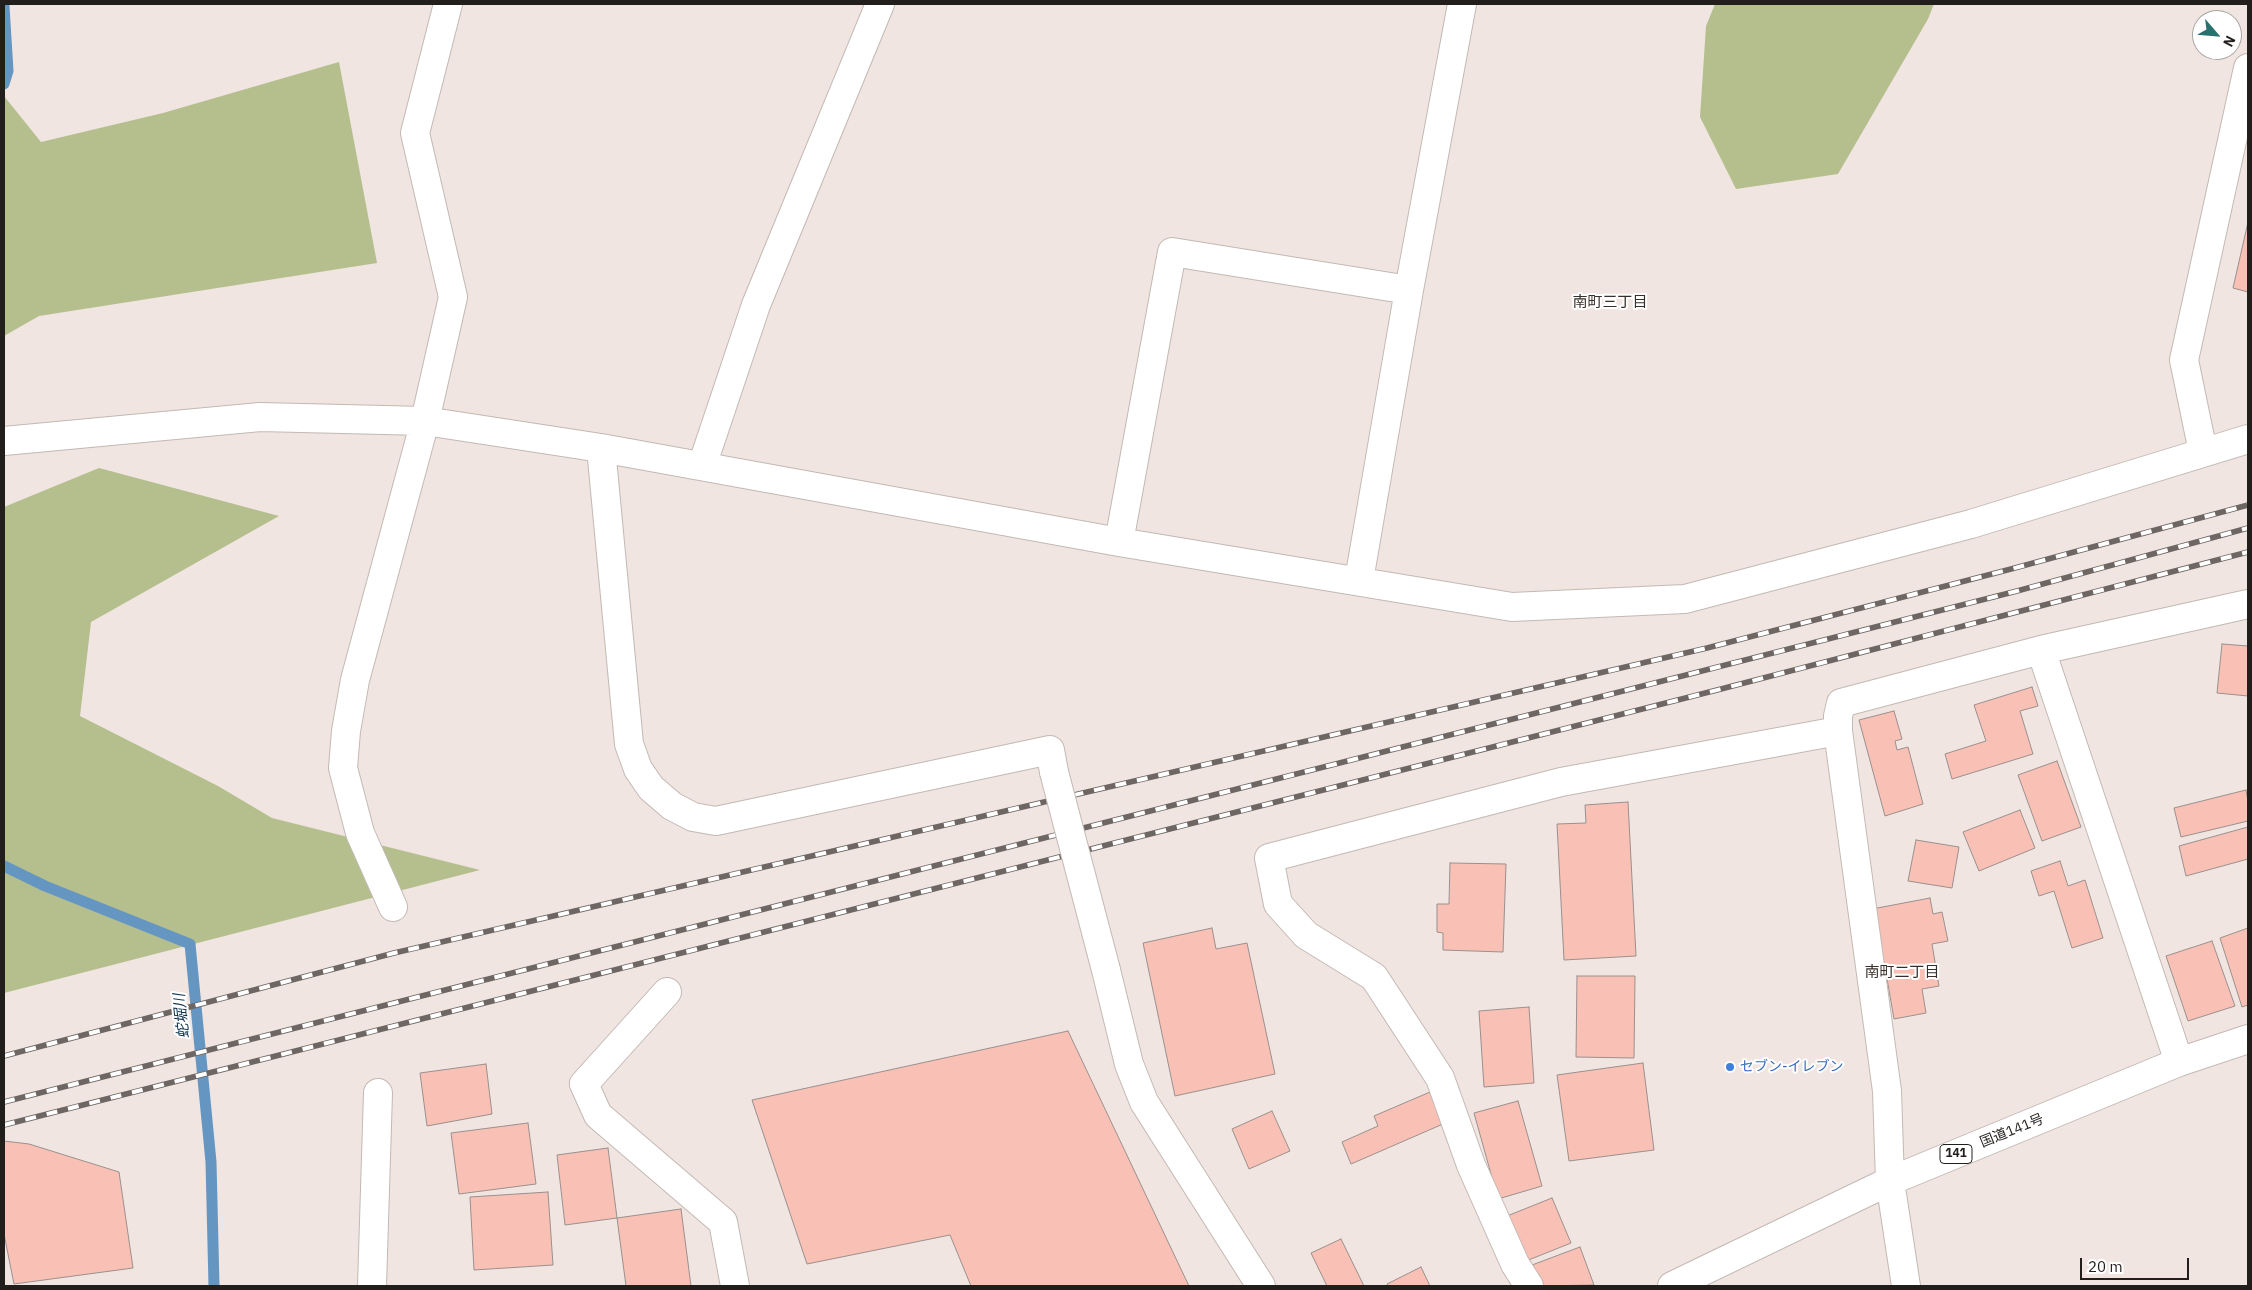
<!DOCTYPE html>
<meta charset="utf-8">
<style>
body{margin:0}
#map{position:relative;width:2252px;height:1290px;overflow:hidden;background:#f0e5e0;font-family:"IBM Plex Sans",sans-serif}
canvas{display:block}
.frame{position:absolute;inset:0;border:5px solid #221e1c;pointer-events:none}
.north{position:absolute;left:2192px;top:10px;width:50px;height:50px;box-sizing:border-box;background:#fff;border:1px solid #a7a5a4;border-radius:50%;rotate:117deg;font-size:14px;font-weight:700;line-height:20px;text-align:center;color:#221e1c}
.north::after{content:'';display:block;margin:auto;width:18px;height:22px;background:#27716f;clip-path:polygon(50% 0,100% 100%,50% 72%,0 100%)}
.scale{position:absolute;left:2080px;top:1258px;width:109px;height:22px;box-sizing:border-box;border:2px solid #221e1c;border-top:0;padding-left:6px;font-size:15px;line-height:18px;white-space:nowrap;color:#221e1c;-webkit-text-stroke:4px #fff;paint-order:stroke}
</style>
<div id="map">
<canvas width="2252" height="1290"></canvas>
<div class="frame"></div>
<div class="north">N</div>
<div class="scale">20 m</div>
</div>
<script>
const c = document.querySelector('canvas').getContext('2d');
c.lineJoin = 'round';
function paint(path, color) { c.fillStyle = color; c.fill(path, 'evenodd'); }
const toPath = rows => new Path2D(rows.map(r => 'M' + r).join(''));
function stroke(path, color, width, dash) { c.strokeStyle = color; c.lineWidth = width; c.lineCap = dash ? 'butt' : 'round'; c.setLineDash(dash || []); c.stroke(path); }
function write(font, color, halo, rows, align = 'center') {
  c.font = font + ' "IBM Plex Sans","Noto Sans JP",sans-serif'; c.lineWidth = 4; c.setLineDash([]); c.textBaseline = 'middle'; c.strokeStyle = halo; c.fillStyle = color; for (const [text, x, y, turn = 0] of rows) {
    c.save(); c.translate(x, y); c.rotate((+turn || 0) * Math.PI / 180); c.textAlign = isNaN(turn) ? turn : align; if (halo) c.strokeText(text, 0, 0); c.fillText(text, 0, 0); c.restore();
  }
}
paint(toPath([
 [1715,4,1934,4,1928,19,1838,174,1736,189,1700,117,1706,26],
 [339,62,377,263,39,316,4,336,4,96,41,142,163,113],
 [99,468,279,516,91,622,80,716,218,786,272,818,480,870,4,993,4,507]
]), '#b5bf8e');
stroke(toPath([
 [4,6,8,71,4,84],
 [4,866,45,886,190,944,211,1162,214,1286]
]), '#6596c2', 11);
const building = toPath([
 [2248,222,2248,292,2233,288,2248,222],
 [2222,644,2248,646,2248,696,2217,693,2222,644],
 [2032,687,2038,706,2020,711,2033,754,1952,779,1945,754,1986,741,1974,705,2032,687],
 [1894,711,1902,739,1895,741,1897,750,1908,747,1923,804,1885,816,1859,720,1894,711],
 [2057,761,2081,827,2042,841,2018,775,2057,761],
 [2246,790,2248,801,2248,821,2181,837,2174,808,2246,790],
 [1628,802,1636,956,1564,960,1557,824,1586,823,1585,805,1628,802],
 [2020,810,2035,848,1979,871,1963,832,2020,810],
 [2248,827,2248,859,2186,876,2179,846,2248,827],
 [1916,840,1959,847,1952,888,1908,881,1916,840],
 [2060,861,2068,886,2085,880,2103,938,2072,948,2054,891,2039,896,2031,871,2060,861],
 [1450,863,1506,864,1503,952,1443,950,1443,933,1437,932,1437,904,1449,904,1450,863],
 [1930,898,1933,914,1942,912,1948,941,1932,944,1939,986,1922,989,1926,1013,1894,1019,1885,967,1878,969,1867,910,1930,898],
 [1212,928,1216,949,1247,943,1275,1074,1175,1096,1143,943,1212,928],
 [2248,928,2248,1005,2242,1007,2220,938,2248,928],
 [2212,941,2235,1006,2188,1021,2166,956,2212,941],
 [1577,976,1635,976,1634,1058,1576,1057,1577,976],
 [1529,1007,1534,1083,1484,1087,1479,1011,1529,1007],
 [1068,1031,1189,1286,971,1286,950,1235,807,1264,752,1100,1068,1031],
 [1643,1063,1654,1150,1569,1161,1557,1075,1643,1063],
 [486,1064,492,1114,427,1126,420,1073,486,1064],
 [1430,1092,1443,1124,1351,1164,1342,1142,1378,1126,1374,1116,1430,1092],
 [1518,1101,1542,1186,1498,1199,1474,1113,1518,1101],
 [1272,1111,1290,1151,1249,1169,1232,1129,1272,1111],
 [528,1123,536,1184,459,1194,451,1133,528,1123],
 [4,1141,29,1144,119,1172,133,1268,14,1284,4,1234,4,1141],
 [608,1148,617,1218,565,1225,557,1155,608,1148],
 [548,1192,553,1265,474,1270,470,1197,548,1192],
 [1552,1198,1571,1243,1526,1261,1507,1216,1552,1198],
 [681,1209,691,1286,626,1286,617,1218,681,1209],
 [1341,1239,1364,1286,1327,1286,1311,1253,1341,1239],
 [1580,1247,1594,1285,1541,1286,1532,1265,1580,1247],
 [1421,1267,1430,1286,1388,1286,1387,1284,1421,1267]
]);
paint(building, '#f9c1b5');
stroke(building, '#9a8f8d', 1);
const minor = toPath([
 [4,441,260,417,425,421,601,448,1119,542,1512,607,1685,599,1971,524,2248,439],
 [601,448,629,744,638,769,651,788,672,806,693,817,716,821,1050,750,1054,772],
 [2203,452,2184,360,2248,68],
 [702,466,756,305,880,4],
 [1119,542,1172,252,1409,290],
 [1359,580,1409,290,1462,4],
 [2041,650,2179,1062],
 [393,907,360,833,343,768,346,731,355,680,425,421,453,297,415,133,448,4],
 [1106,970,1129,1064,1144,1102,1261,1286],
 [667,992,584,1084,598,1115,723,1222,735,1286],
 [372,1286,378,1093],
 [1529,1286,1515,1264,1471,1165,1440,1078,1374,977,1306,935,1278,904,1269,858,1561,782,1838,731],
 [1906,1286,1890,1181,1887,1091,1838,731,1838,716,1841,703,2041,650,2248,604]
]);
const highway = toPath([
 [1672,1286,1890,1181,2179,1062,2248,1039]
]);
stroke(minor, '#c3b9b4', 30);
stroke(highway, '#c3b9b4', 30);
stroke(minor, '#fff', 28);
stroke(highway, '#fff', 28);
const rail = toPath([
 [4,1056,394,953,1707,648,2011,569,2248,505],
 [4,1102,2017,591,2248,528],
 [4,1125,1721,689,2248,552]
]);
stroke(rail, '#6d6663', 5.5);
stroke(rail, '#fff', 4, [11]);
const minorBridge = toPath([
 [1054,772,1106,970]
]);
stroke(minorBridge, '#c3b9b4', 30, []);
stroke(minorBridge, '#fff', 28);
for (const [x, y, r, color] of [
 [1730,1067,5,"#3f7fe0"]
]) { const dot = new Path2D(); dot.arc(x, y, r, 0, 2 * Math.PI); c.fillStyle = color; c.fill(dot); stroke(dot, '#fff', 2); }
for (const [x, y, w] of [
 [1956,1154,32]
]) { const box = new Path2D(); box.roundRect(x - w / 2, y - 9.5, w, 19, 4); c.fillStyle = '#fff'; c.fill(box); stroke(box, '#221e1c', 1); }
write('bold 12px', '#221e1c', null, [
 ["141",1956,1154]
]);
write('14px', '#366cbe', '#fff', [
 ["セブン-イレブン",1740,1067]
], 'left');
write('14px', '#221e1c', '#fff', [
 ["国道141号",2012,1131,-22]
]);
write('15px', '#372f2b', '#fff', [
 ["南町三丁目",1610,303],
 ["南町二丁目",1902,973]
]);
write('italic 15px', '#0b314f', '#fff', [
 ["蛇堀川",182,1016,-96]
]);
</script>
